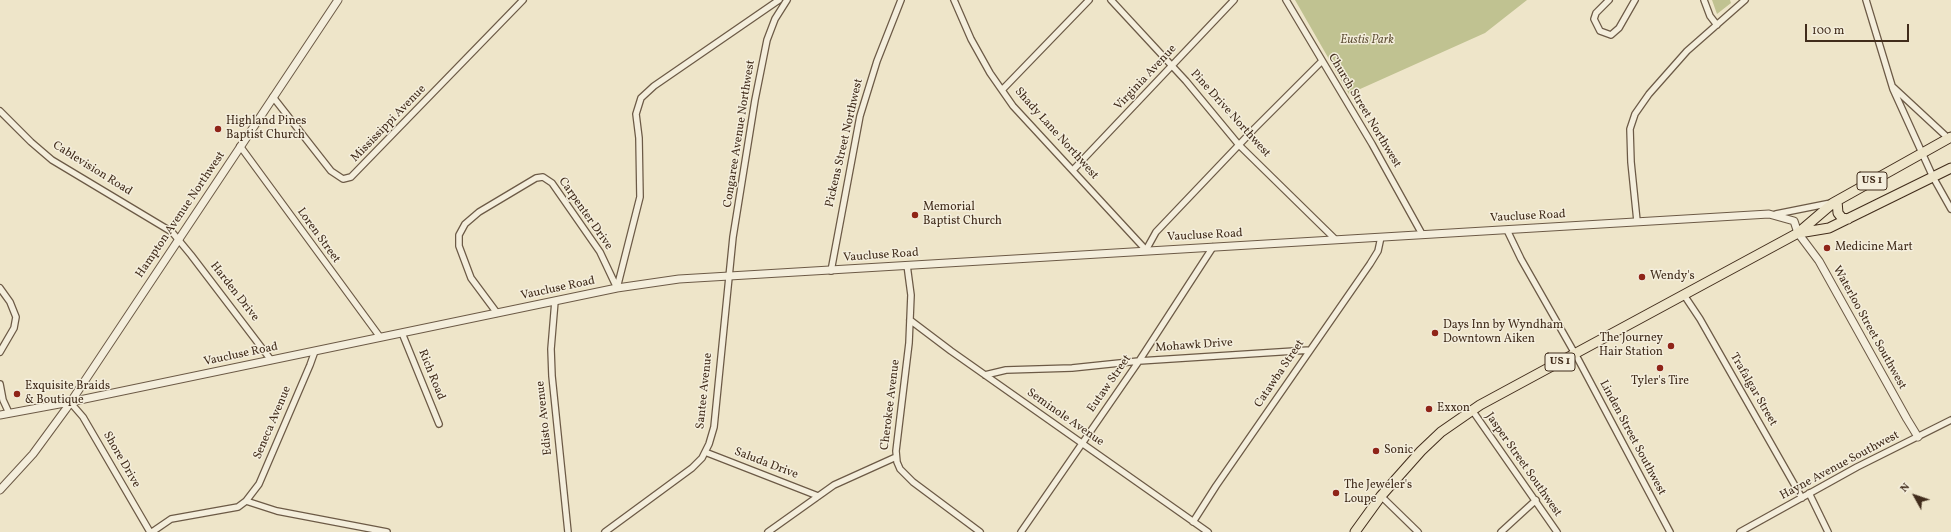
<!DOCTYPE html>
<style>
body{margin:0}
#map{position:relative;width:1951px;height:532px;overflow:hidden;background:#eee5c9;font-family:Vollkorn,serif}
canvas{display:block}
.north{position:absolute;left:1895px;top:476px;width:40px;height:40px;-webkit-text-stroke:3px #f4eedc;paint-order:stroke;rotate:310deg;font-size:11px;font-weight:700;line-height:16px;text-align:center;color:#412c1b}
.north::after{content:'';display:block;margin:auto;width:14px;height:18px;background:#412c1b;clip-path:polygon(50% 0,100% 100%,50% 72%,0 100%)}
.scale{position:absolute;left:1805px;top:24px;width:104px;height:18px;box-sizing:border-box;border:2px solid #412c1b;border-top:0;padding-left:5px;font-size:12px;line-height:14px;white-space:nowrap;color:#412c1b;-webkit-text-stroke:3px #f4eedc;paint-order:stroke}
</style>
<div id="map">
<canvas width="1951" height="532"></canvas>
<div class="north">N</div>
<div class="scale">100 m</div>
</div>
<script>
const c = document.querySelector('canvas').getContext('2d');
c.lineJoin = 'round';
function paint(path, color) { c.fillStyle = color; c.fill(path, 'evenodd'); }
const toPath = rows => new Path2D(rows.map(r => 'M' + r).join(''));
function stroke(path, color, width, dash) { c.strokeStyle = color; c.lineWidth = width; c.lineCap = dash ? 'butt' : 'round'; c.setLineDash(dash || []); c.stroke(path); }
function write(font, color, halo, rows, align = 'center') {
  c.font = font + ' Vollkorn,serif'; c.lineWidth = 3; c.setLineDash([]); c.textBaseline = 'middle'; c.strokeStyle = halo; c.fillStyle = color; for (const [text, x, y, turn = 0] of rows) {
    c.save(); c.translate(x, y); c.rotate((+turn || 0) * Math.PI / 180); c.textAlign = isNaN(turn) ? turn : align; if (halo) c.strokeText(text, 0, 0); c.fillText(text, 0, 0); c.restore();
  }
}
paint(toPath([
 [1295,0,1527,0,1485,33,1349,94],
 [1712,0,1730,0,1731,3,1717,14]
]), '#c0c291');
const minor = toPath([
 [954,0,971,39,990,73,1013,106,1146,250,1156,232,1255,128,1322,61],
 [1111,0,1186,81,1239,145,1335,239],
 [1286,0,1372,144,1422,234],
 [1609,0,1596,13,1594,19,1600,31,1611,35,1619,28,1635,0],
 [1704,0,1710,16,1717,25],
 [1866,0,1893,89,1933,177,1951,209],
 [1893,87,1948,138],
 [1002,90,1089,0],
 [273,97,331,171,343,179,351,177,523,0],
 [0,111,31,142,52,160,172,232,191,255,271,360],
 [240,146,380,337],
 [1073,170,1234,0],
 [1776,214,1831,203],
 [1637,221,1631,162,1630,129,1635,114,1649,94,1687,51,1745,0],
 [1507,230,1521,259,1578,359,1670,532],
 [907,265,911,295,909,343,896,451,897,462,900,469,913,482,980,532],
 [831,271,860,116,877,61,901,0],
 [0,288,10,302,16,317,14,328,0,352],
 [617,288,640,197,639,138,636,114,641,98,654,86,779,0],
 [1684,295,1700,319,1802,498],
 [555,301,551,349,552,376,568,532],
 [497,313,471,278,459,246,459,235,465,224,479,212,536,178,543,177,552,183,600,252,617,288],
 [910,320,951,351,1208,532],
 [402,333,439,424],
 [985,375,1006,370,1072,368,1139,361,1310,350],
 [0,384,3,400,9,413],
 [70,402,83,417,150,532],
 [1472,410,1557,532],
 [705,452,818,496],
 [1809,493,1828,532],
 [1381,496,1418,532],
 [246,501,259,484,310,365,315,351],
 [1193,522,1216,486,1370,264,1378,251,1381,237],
 [152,532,171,519,238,507,246,501,277,511,387,532],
 [605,532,692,468,702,458,709,444,714,427,733,237,755,100,767,40,775,19,787,0],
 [768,532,834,485,896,457],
 [1021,532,1139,361,1213,247],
 [1501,532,1536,500],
 [1740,532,1857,467,1951,420]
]);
const tertiary = toPath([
 [0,415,70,402,617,288,679,279,1769,214,1794,221,1798,233,1819,261,1907,419,1918,437],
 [0,490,33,454,66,409,338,0]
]);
const primary = toPath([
 [1837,201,1838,213,1842,218,1848,219],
 [1799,233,1829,228,1951,168],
 [1355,532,1381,496,1421,451,1441,432,1480,405,1798,233,1833,203,1951,137]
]);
stroke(minor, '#6c5a46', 8);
stroke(tertiary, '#6c5a46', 9);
stroke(primary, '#412c1b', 11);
stroke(minor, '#f4eedc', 5.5);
stroke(tertiary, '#f4eedc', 7);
stroke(primary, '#eee5c9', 9);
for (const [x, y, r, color] of [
 [218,129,4,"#8f2418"],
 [915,215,4,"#8f2418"],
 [1827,248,4,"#8f2418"],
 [1642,277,4,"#8f2418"],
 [1435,333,4,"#8f2418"],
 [1671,346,4,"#8f2418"],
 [1660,368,4,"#8f2418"],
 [17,394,4,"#8f2418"],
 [1429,409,4,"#8f2418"],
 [1376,451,4,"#8f2418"],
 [1336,493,4,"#8f2418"]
]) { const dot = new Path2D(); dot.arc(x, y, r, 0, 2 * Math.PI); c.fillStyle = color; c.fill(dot); stroke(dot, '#f4eedc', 1.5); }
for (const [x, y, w] of [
 [1872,181,30],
 [1560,362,30]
]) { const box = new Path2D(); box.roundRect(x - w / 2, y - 9, w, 18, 3); c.fillStyle = '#f4eedc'; c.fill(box); stroke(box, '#412c1b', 1); }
write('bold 11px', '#412c1b', null, [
 ["US 1",1872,181],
 ["US 1",1560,362]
]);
write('italic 12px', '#615238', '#f4eedc', [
 ["Eustis Park",1367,41]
]);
write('12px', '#412c1b', '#f4eedc', [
 ["Virginia Avenue",1146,78,-47],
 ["Church Street Northwest",1364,111,59],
 ["Pine Drive Northwest",1230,114,48],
 ["Mississippi Avenue",389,124,-46],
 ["Congaree Avenue Northwest",740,134,-81],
 ["Shady Lane Northwest",1056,134,48],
 ["Pickens Street Northwest",845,143,-77],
 ["Cablevision Road",92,169,32],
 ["Carpenter Drive",585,214,55],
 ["Hampton Avenue Northwest",181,215,-56],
 ["Vaucluse Road",1528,217,-3],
 ["Loren Street",318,236,54],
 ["Vaucluse Road",1205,236,-3],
 ["Vaucluse Road",881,256,-4],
 ["Vaucluse Road",558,289,-12],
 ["Harden Drive",234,292,52],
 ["Waterloo Street Southwest",1869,328,61],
 ["Mohawk Drive",1194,346,-4],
 ["Vaucluse Road",241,355,-12],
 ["Catawba Street",1280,374,-56],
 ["Rich Road",431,375,68],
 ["Eutaw Street",1110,384,-55],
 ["Trafalgar Street",1753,390,60],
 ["Santee Avenue",705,391,-84],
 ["Cherokee Avenue",891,405,-83],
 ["Edisto Avenue",545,418,-96],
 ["Seminole Avenue",1065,418,35],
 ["Seneca Avenue",273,423,-67],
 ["Linden Street Southwest",1632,438,62],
 ["Shore Drive",121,460,60],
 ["Saluda Drive",766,464,21],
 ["Jasper Street Southwest",1523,465,55],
 ["Hayne Avenue Southwest",1840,466,-28]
]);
write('12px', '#412c1b', '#f4eedc', [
 ["Highland Pines",226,122],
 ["Baptist Church",226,136],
 ["Memorial",923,208],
 ["Baptist Church",923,222],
 ["Medicine Mart",1835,248],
 ["Wendy's",1650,277],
 ["Days Inn by Wyndham",1443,326],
 ["Downtown Aiken",1443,340],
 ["The Journey",1663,339,"right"],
 ["Hair Station",1663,353,"right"],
 ["Tyler's Tire",1660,382,"center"],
 ["Exquisite Braids",25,387],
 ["& Boutique",25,401],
 ["Exxon",1437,409],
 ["Sonic",1384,451],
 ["The Jeweler's",1344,486],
 ["Loupe",1344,500]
], 'left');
</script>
